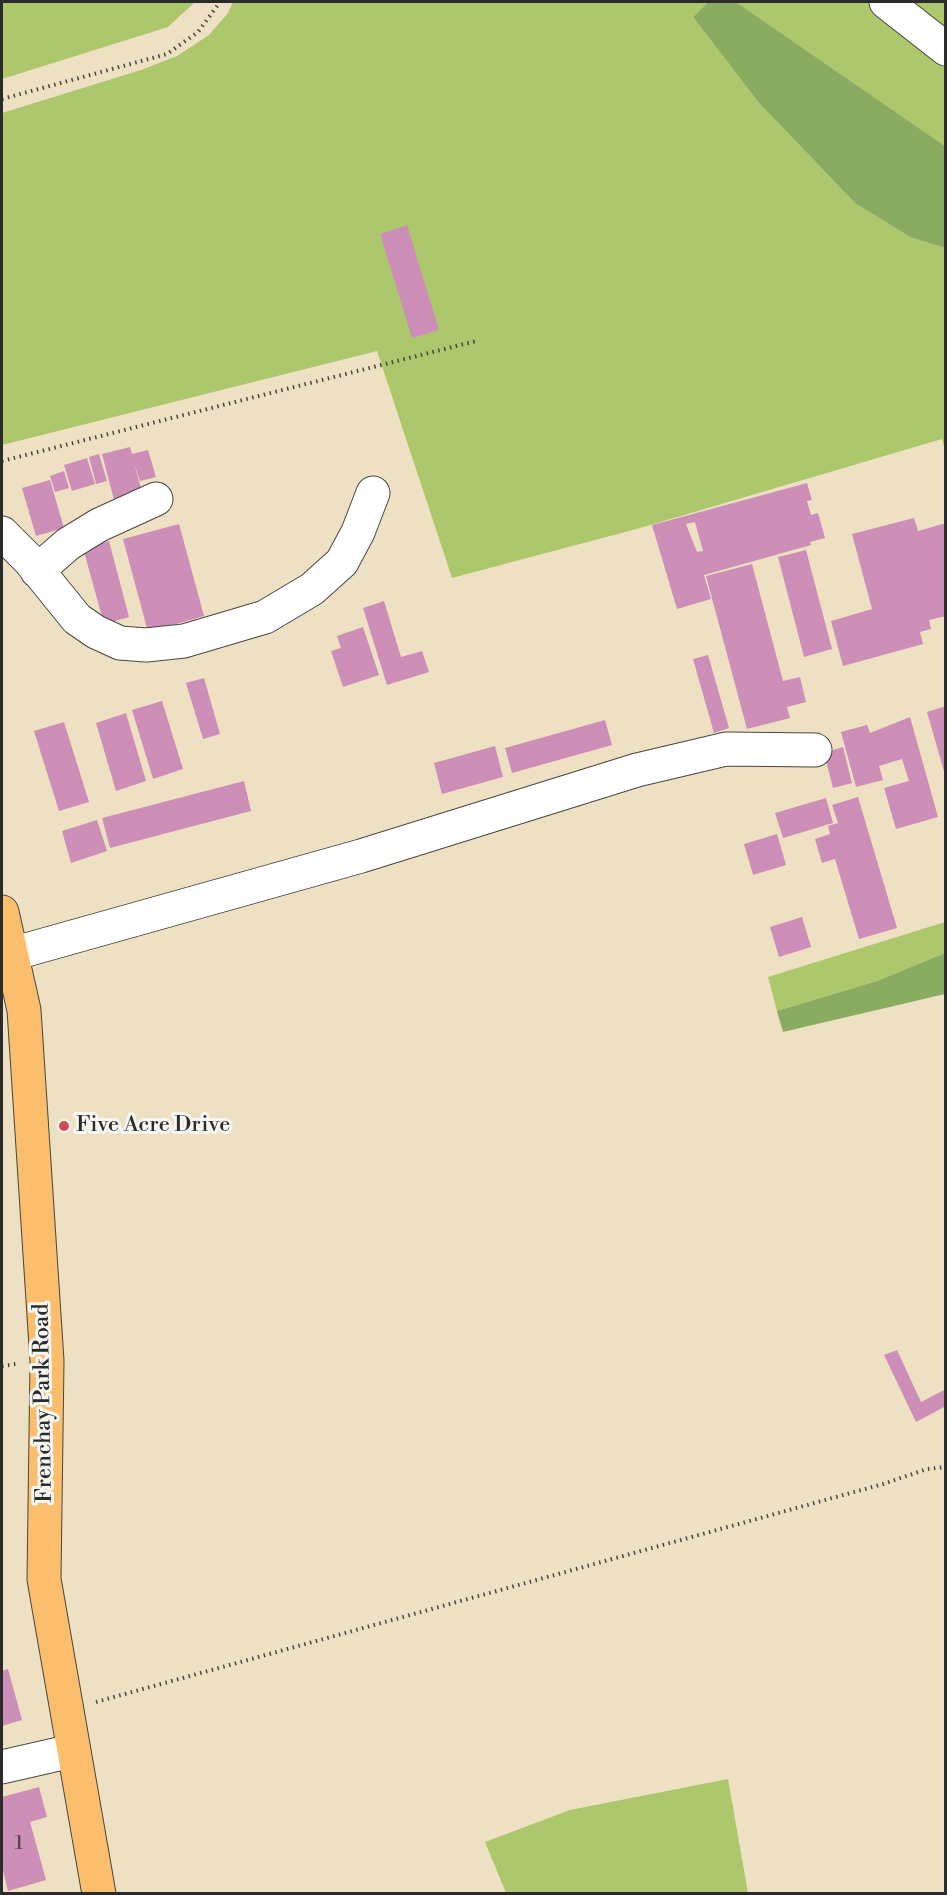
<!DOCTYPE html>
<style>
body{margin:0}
#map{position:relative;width:947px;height:1895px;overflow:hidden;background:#eee1c3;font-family:"Libre Bodoni",serif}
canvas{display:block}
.frame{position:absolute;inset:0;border:3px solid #2b2b2b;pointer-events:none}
</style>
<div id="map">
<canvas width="947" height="1895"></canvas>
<div class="frame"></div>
</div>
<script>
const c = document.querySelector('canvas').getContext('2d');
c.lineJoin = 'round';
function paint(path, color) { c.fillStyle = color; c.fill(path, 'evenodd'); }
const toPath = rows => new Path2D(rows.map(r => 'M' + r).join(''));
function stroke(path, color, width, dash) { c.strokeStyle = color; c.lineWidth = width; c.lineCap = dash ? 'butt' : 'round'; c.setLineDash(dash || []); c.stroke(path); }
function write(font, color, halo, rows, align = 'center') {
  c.font = font + ' "Libre Bodoni",serif'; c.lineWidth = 6; c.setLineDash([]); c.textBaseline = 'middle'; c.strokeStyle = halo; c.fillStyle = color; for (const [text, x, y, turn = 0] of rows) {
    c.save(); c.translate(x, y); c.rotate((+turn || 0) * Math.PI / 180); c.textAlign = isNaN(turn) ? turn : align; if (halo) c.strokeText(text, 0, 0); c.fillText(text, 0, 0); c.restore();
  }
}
paint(toPath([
 [2,2,195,2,168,27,2,79],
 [233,2,708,2,693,17,759,103,855,203,910,237,945,248,945,450,942,439,640,528,452,578,377,351,2,445,2,113,141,70,177,56,209,35,228,13],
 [736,2,868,2,945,63,945,146],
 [905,2,945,2,945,37],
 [945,922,945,953,877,981,777,1011,768,977],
 [728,1779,748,1893,506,1893,485,1842,570,1810]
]), '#adc76c');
paint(toPath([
 [708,2,736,2,945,146,945,248,910,237,855,203,759,103,693,17],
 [945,953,945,994,783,1032,777,1011,877,981]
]), '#8aac60');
paint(toPath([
 [407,225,439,330,412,338,380,234],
 [130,447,132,454,148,450,156,477,140,481,134,463,142,492,114,500,102,454],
 [99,454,107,481,96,484,89,457],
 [87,458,95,484,72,491,64,465],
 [64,471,69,488,55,492,50,476],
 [50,480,64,528,36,536,22,488],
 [807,483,812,500,807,501,811,515,818,513,825,538,810,542,811,545,704,575,711,599,677,609,652,525],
 [695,522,703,551,697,552,686,524],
 [914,518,918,531,946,523,946,616,929,620,931,629,920,632,923,644,843,666,831,621,872,609,852,534],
 [179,524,204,616,148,632,123,539],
 [109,541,129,617,104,624,83,548],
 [806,550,832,649,804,657,778,557],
 [752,564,783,681,800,677,806,702,787,707,790,718,747,729,706,576],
 [384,601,401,657,422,651,429,672,387,685,363,608],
 [363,627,379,675,343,687,331,651,341,648,337,636],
 [708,655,729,728,714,733,693,659],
 [204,678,220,734,203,739,186,683],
 [162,701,183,769,153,779,132,710],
 [946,706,946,774,945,775,927,712],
 [126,713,146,781,116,791,96,723],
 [910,717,938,817,896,829,884,788,909,781,902,759,879,766,883,780,856,787,841,732,867,725,870,733],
 [605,720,612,745,512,773,505,748],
 [64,722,89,802,59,811,34,731],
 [495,746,503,777,442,794,434,763],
 [843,747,852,783,833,788,824,753],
 [244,781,251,811,110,848,102,818],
 [858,797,897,928,859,939,835,859,822,863,815,839,830,834,828,826,838,823,832,805],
 [826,798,833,823,783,838,775,813],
 [97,820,107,851,71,863,62,831],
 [777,834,786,865,753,875,744,844],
 [802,917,811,947,779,957,770,927],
 [897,1350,921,1402,946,1389,946,1406,916,1422,884,1355],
 [8,1669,22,1720,2,1726,2,1671],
 [39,1787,47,1817,30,1822,46,1880,8,1891,2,1866,2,1797]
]), '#cd8eb8');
const minor = toPath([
 [886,2,946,49],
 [2,533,30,561,77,619,96,632,120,643,146,645,184,641,265,617,312,589,342,562,358,532,373,493],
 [37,571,68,544,99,525,156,499],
 [12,954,361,856,637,770,726,749,815,750],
 [2,1767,72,1751]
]);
const major = toPath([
 [2,912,24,1010,47,1361,44,1579,99,1894]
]);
stroke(minor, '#484642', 35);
stroke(major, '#484642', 35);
stroke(toPath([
 [2,99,167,54,198,32,220,2],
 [2,461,476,341],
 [2,1366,16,1364],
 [96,1702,883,1484,927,1469,946,1467]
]), '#484642', 4, [1.5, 4.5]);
stroke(minor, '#fff', 33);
stroke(major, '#fabe6d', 33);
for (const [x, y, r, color] of [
 [64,1126,6,"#d1495b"]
]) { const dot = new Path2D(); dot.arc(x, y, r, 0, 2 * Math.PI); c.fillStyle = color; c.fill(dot); stroke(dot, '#f6f6f2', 2); }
write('20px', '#54444e', null, [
 ["1",19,1844]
]);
write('22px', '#2b2b2b', '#f6f6f2', [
 ["Five Acre Drive",76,1126]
], 'left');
write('22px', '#2b2b2b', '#f6f6f2', [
 ["Frenchay Park Road",44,1403,-91]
]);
</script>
